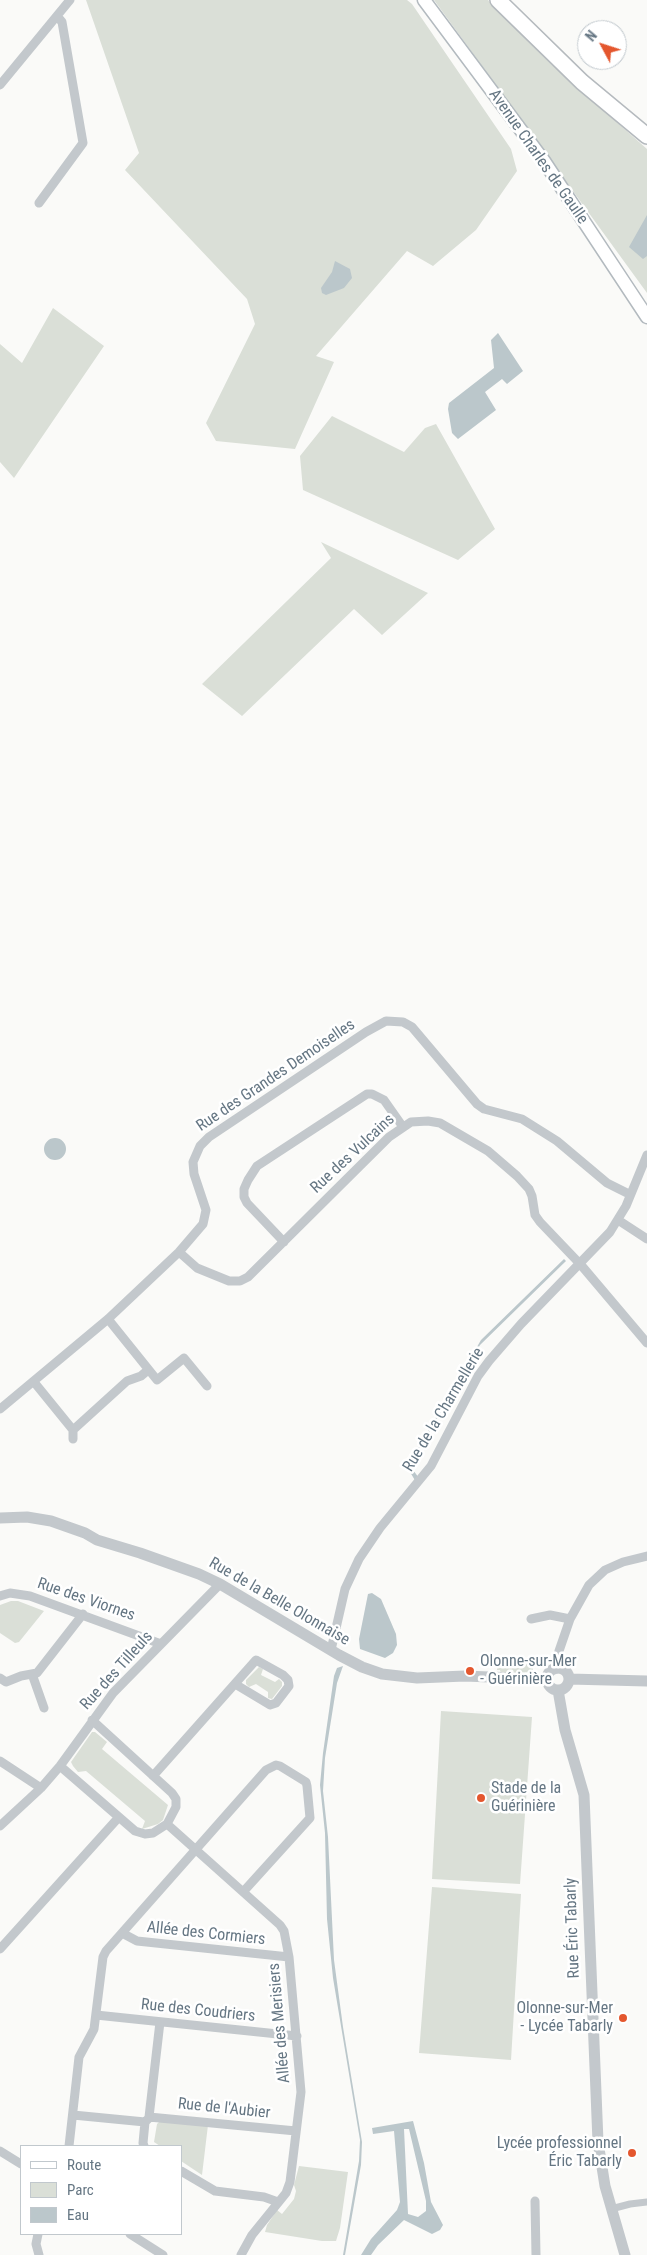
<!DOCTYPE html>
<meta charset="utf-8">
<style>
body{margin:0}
#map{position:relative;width:647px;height:2255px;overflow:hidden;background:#fafaf8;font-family:"Roboto Condensed",sans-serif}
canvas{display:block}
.legend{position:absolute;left:20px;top:2145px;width:162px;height:90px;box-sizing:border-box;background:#fff;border:1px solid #c1c8cd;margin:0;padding:6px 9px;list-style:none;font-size:15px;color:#657683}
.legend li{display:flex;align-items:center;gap:10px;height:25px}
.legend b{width:25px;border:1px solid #c1c8cd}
.north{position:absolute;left:577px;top:20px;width:50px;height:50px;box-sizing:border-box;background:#fff;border:1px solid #c1c8cd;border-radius:50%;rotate:310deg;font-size:14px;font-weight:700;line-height:20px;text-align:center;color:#657683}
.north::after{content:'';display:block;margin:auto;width:18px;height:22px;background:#e4572e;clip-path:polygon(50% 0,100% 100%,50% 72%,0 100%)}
</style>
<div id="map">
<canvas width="647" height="2255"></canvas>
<ul class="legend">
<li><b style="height:6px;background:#fff"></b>Route</li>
<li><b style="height:14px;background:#dadfd7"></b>Parc</li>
<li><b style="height:14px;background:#bbc7cb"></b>Eau</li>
</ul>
<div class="north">N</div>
</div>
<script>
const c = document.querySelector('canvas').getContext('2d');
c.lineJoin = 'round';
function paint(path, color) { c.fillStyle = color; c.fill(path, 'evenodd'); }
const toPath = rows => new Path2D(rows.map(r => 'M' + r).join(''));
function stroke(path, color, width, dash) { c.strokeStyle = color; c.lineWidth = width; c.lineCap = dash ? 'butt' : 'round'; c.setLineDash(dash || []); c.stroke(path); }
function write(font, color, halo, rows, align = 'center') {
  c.font = font + ' "Roboto Condensed",sans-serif'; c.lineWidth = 5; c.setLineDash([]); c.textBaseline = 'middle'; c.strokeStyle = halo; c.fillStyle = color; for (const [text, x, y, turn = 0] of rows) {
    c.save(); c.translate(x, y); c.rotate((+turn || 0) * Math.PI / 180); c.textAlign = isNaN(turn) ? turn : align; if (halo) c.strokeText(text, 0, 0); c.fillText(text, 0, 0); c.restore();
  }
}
paint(toPath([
 [86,0,407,0,412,4,511,149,517,171,476,230,433,266,407,251,316,356,334,362,295,449,216,441,206,423,255,324,247,299,125,170,139,153],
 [434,0,488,0,550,63,647,149,647,293],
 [53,308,104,346,14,478,0,462,0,344,22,363],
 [332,416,404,452,425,428,436,424,495,529,458,560,303,490,300,456],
 [321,542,428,593,382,635,354,609,242,716,202,684,331,558],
 [11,1601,18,1601,44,1611,19,1642,15,1643,0,1633,0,1605],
 [530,1660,533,1662,533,1672,501,1674,500,1670,497,1670,497,1663],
 [259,1667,263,1669,261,1675,275,1682,279,1679,282,1682,282,1686,272,1699,268,1698,268,1692,256,1684,249,1687,246,1684,246,1680],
 [441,1711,532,1717,520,1884,432,1879],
 [92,1732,95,1732,107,1742,102,1749,168,1805,163,1820,158,1824,142,1829,145,1821,86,1771,78,1772,73,1766,71,1762],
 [432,1887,521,1894,511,2060,419,2053],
 [160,2121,208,2125,202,2175,181,2161,181,2146,160,2146,154,2142,157,2124],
 [299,2166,348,2172,340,2228,336,2241,322,2241,265,2232,267,2225,277,2210,282,2214,294,2199,296,2191,294,2185]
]), '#dadfd7');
paint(toPath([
 [647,215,647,256,643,259,629,247],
 [335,261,350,269,352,278,344,288,326,295,322,293,321,288,332,272],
 [498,333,523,371,507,384,502,379,485,392,496,410,458,439,452,433,448,409,449,403,494,368,491,340],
 '44 1149a11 11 0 1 1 22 0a11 11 0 1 1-22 0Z',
 [564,1259,566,1261,480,1345,410,1466,419,1478,416,1482,407,1467,481,1340],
 [372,1593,381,1599,396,1634,397,1645,393,1653,385,1658,360,1649,359,1639,368,1594],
 [343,1666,337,1683,325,1758,323,1791,328,1837,334,1960,343,2027,362,2142,361,2165,345,2255,343,2255,359,2161,360,2140,333,1978,327,1919,325,1833,320,1785,323,1753,334,1676,337,1668],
 [413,2121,424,2163,431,2202,443,2225,440,2230,432,2234,404,2220,378,2245,371,2255,361,2255,371,2239,397,2210,400,2202,394,2131,373,2134,372,2128],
 [404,2129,409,2129,426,2201,426,2211,418,2217,408,2214]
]), '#bbc7cb');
const secondary = toPath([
 [424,0,544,161,647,317]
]);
const primary = toPath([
 [498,0,582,82,647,136]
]);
stroke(secondary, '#b3babf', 15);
stroke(primary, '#b5babe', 18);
stroke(toPath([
 [611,2209,630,2204,647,2202]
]), '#c3c8cc', 7);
stroke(toPath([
 [0,85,70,0],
 [39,203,83,143,62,22,57,16],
 [618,1220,647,1239],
 [284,1242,247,1203,244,1197,244,1189,248,1180,257,1166,367,1094,372,1094,384,1100,403,1127],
 [179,1252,197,1268,229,1281,240,1281,248,1277,389,1137,411,1122,428,1121,440,1123,488,1151,517,1176,529,1189,532,1196,535,1215,540,1222,581,1265,647,1343],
 [108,1319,157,1380,184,1358,207,1386],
 [34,1382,73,1430,73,1439],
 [0,1409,108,1319,179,1252,203,1224,206,1210,194,1174,193,1162,200,1146,209,1137,366,1032,386,1021,403,1022,412,1027,477,1104,484,1109,522,1119,557,1141,607,1183,629,1194],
 [73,1430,127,1381,141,1376,148,1370],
 [0,1596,10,1593,30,1596,161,1644],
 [531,1619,550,1615,570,1619],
 [331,1650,345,1589,359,1559,380,1528,431,1466,478,1376,489,1361,521,1324,610,1232,626,1206,647,1155],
 [557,1669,559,1651,570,1619,589,1585,605,1570,623,1562,647,1556],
 [32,1674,44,1708],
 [0,1678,6,1682,21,1676,37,1673,83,1614],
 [0,1761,41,1788],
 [60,1766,135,1831,145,1834,153,1833,167,1824,176,1807,176,1799,172,1793,92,1720],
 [153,1776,256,1660,283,1675,288,1680,289,1686,276,1703,270,1705,235,1684],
 [167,1824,280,1925,284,1931,289,1957,301,2092,290,2182,286,2193,252,2235,241,2255],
 [0,1826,41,1788,60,1766,113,1693,220,1584],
 [122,1933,137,1941,289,1957],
 [0,1949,119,1817],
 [96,2015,297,2036],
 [73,2115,145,2122],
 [149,2117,296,2131],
 [149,2117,160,2022],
 [69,2146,79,2057,94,2029,103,1957,106,1951,266,1770,276,1765,280,1766,306,1782,307,1786,310,1818,243,1892],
 [144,2146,143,2143,145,2122,148,2119],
 [0,2151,21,2164],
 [181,2171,215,2191,264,2197,278,2202],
 [535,2201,536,2255],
 [38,2234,36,2244,39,2255],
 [130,2234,163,2255]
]), '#c3c8cc', 9);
stroke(toPath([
 [0,1518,27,1517,51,1521,85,1533,97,1540,140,1553,199,1574,220,1584,339,1655,362,1667,382,1674,417,1678,465,1676,538,1679,548,1678],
 '547 1679a11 11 0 1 1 22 0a11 11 0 1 1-22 0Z',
 [569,1679,647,1681],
 [558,1690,565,1730,584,1795,598,2142,605,2186,625,2255]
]), '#c3c8cc', 11);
stroke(secondary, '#fff', 12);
stroke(primary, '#fff', 15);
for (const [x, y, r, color] of [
 [470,1671,5,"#e4572e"],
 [481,1798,5,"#e4572e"],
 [623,2018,5,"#e4572e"],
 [632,2153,5,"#e4572e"]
]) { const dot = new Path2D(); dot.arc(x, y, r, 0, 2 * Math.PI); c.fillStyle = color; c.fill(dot); stroke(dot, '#fff', 2); }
write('16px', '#657683', '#fff', [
 ["Avenue Charles de Gaulle",538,157,55],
 ["Rue des Grandes Demoiselles",276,1076,-34],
 ["Rue des Vulcains",353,1154,-43],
 ["Rue de la Charmellerie",444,1410,-59],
 ["Rue des Viornes",86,1600,19],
 ["Rue de la Belle Olonnaise",279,1602,30],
 ["Rue des Tilleuls",117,1671,-48],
 ["Rue Éric Tabarly",573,1928,-92],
 ["Allée des Cormiers",206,1934,6],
 ["Rue des Coudriers",198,2011,6],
 ["Allée des Merisiers",280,2023,-95],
 ["Rue de l'Aubier",224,2109,6]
]);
write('16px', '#657683', '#fff', [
 ["Olonne-sur-Mer",480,1662],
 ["- Guérinière",480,1680],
 ["Stade de la",491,1789],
 ["Guérinière",491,1807],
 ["Olonne-sur-Mer",613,2009,"right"],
 ["- Lycée Tabarly",613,2027,"right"],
 ["Lycée professionnel",622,2144,"right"],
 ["Éric Tabarly",622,2162,"right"]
], 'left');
</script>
